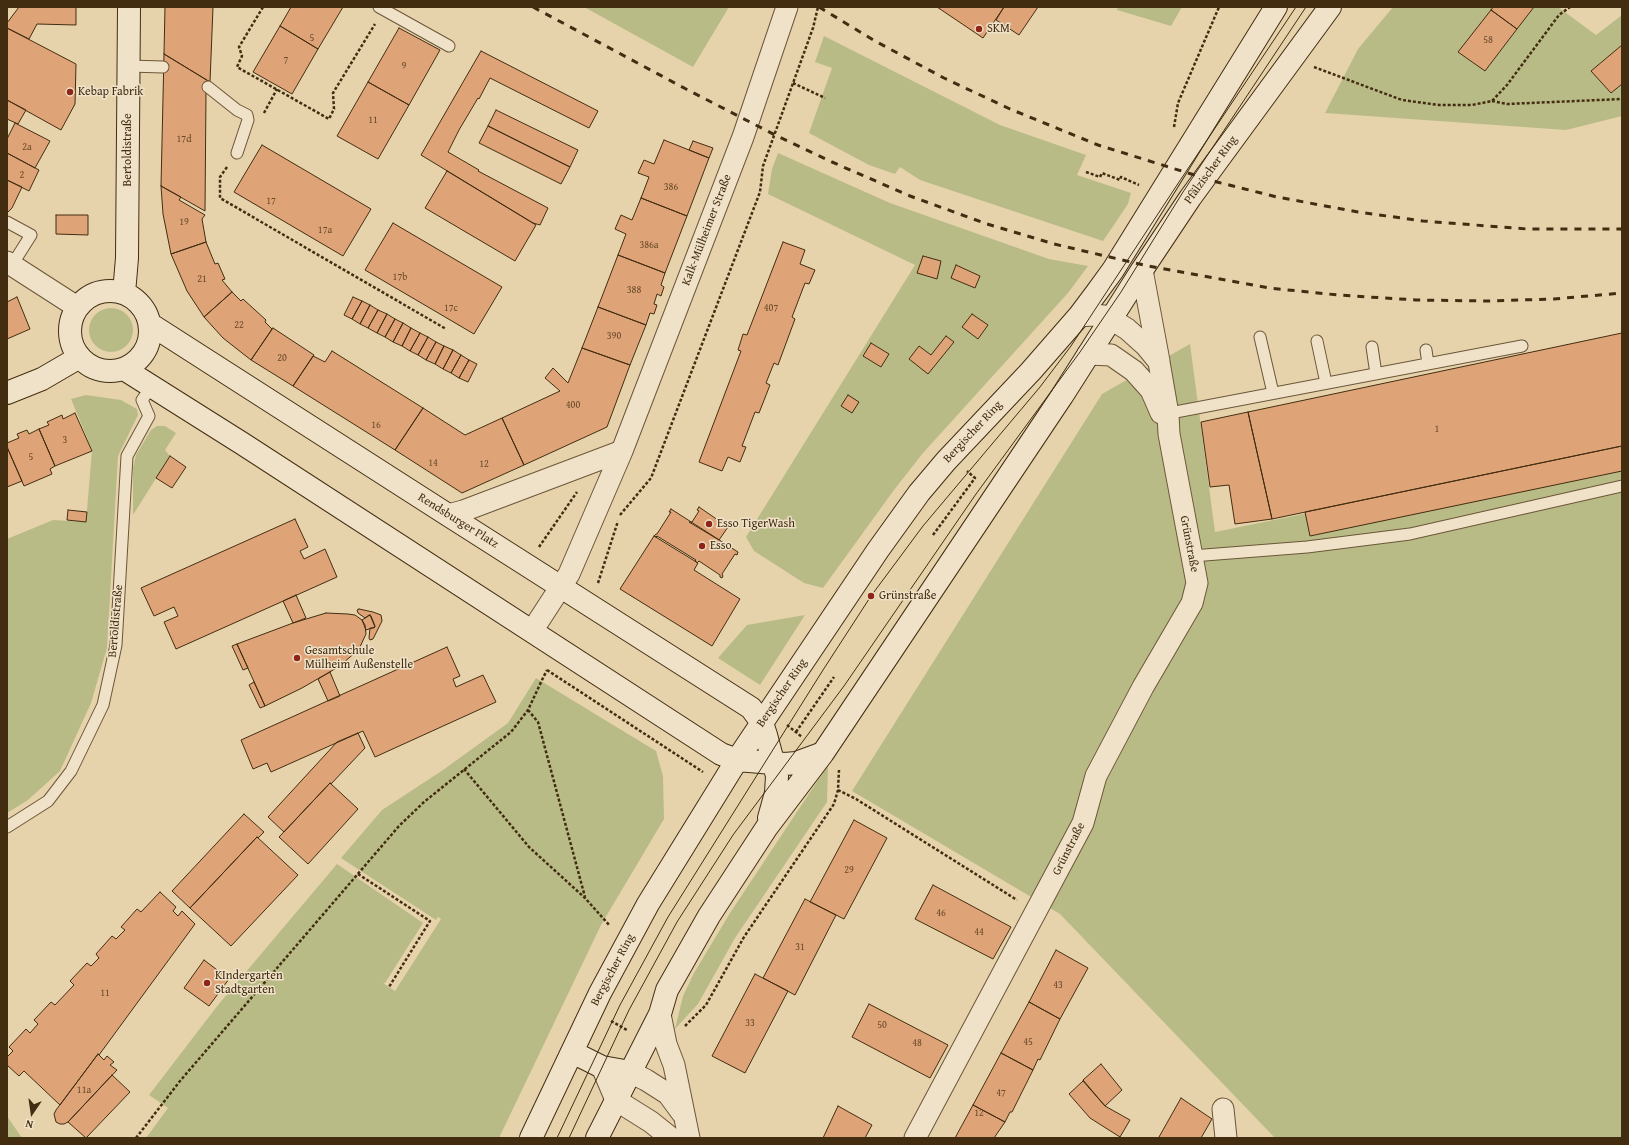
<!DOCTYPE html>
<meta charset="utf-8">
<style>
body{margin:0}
#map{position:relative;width:1629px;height:1145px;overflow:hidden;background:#e6d3ac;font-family:"Gentium Book Plus",serif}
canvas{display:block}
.frame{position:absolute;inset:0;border:8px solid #432d11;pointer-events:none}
.north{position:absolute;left:12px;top:1093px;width:40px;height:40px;-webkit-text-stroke:3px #efe2c9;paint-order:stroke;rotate:193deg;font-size:11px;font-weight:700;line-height:16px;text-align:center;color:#432d11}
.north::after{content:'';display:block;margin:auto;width:14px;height:18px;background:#432d11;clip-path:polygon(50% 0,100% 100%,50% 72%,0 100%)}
</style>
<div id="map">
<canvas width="1629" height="1145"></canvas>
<div class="frame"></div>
<div class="north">N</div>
</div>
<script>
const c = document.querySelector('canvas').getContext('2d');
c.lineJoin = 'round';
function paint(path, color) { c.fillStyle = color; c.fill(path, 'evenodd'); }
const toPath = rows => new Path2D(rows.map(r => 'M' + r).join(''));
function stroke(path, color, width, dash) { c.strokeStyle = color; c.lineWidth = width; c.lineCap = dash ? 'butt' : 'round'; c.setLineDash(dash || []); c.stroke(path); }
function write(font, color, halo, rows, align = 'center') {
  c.font = font + ' "Gentium Book Plus",serif'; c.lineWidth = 3; c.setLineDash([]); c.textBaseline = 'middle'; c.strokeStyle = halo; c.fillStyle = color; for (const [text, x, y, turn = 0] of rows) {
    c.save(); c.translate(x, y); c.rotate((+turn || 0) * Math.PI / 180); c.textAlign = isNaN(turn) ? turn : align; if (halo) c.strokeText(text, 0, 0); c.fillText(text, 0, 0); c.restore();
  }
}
paint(toPath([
 [584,7,729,7,693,67],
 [1118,7,1182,7,1171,26,1117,10],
 [1393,7,1558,7,1596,35,1622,15,1622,116,1566,130,1325,113,1358,49],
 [824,36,1000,125,1086,155,1077,175,1131,193,1128,204,1103,241,920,180,900,167,895,174,869,165,809,133,832,68,815,62],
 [778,153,890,203,1049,259,1088,266,1068,293,923,453,894,490,823,588,804,583,754,551,746,537,915,265,768,194,772,169],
 '89 330a22 22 0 1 1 44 0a22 22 0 1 1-44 0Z',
 [1190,344,1215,532,1622,449,1622,1138,1275,1138,1060,914,852,791,1102,394],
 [86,395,121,400,137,409,138,415,118,456,107,648,91,703,60,771,28,800,7,813,7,539,53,520,86,522,92,450,71,399],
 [157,426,165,426,176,433,165,450,170,456,133,515,133,468,136,455,151,430],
 [805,615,760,685,718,658,747,625],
 [536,678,656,751,663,776,664,819,601,925,499,1138,146,1138,168,1108,149,1095,218,1005,337,864,423,923,385,983,383,983,395,991,441,919,438,917,436,920,341,858,382,810,443,770,508,723],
 [828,765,827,802,735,938,698,1004,675,1029,683,996,694,973,730,913],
 [7,1116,22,1138,7,1138]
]), '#b9bb87');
const building = toPath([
 [19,7,76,7,76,25,37,24,29,39,7,28,7,23,19,7],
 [165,7,213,7,210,82,164,54,165,7],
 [291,7,343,7,318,49,280,26,291,7],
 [937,7,1004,7,983,38,937,7],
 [1004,7,1038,7,1019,35,996,20,1004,7],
 [1493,7,1534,7,1517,29,1491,10,1493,7],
 [1491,10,1517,29,1485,71,1458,52,1491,10],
 [280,26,318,49,292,94,253,72,280,26],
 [7,28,76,64,75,104,61,130,7,100,7,28],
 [399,28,440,50,409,105,368,82,399,28],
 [1622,45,1622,84,1611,93,1591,71,1622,45],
 [481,51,598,111,589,128,490,78,479,99,478,98,459,130,448,152,479,170,478,171,548,208,540,225,533,223,421,155,481,51],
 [164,54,210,82,206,92,205,211,161,186,164,54],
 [368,82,409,105,378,159,337,136,368,82],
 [7,100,26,110,18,124,7,119,7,100],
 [496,110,578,150,570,167,488,126,496,110],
 [15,123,50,141,35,168,7,153,7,139,15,123],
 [488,126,570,167,561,184,479,143,488,126],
 [664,140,709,158,687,216,641,198,649,177,638,173,644,160,654,164,664,140],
 [693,141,713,148,709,158,689,150,693,141],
 [262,145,371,209,343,256,234,192,262,145],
 [7,153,39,170,29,191,7,180,7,153],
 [447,171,536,225,515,261,425,208,447,171],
 [7,180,22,187,12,208,7,213,7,180],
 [161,186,181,197,179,200,205,215,202,219,206,242,171,254,163,214,161,186],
 [641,198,687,216,665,273,618,255,626,234,615,229,621,215,632,220,641,198],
 [56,215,88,215,88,235,56,234,56,215],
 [393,223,502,287,474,334,365,270,393,223],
 [206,242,215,264,218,263,225,279,222,280,232,292,204,317,187,291,171,254,206,242],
 [783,242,805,250,800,264,815,270,809,284,805,283,792,317,795,319,778,365,774,363,766,383,770,385,759,413,755,412,742,446,746,447,740,462,728,457,722,471,699,462,741,351,738,350,743,334,747,335,783,242],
 [618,255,665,273,661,285,664,287,661,296,657,294,654,304,657,305,654,314,650,313,646,325,598,307,618,255],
 [923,256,941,261,937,279,917,273,923,256],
 [956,265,980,276,975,288,951,278,956,265],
 [232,292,241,301,243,299,266,320,265,322,272,329,251,360,223,338,204,317,232,292],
 [17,297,30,329,7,339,7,302,17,297],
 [353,297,362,301,352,319,344,315,353,297],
 [362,301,370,305,360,324,352,319,362,301],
 [370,305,378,310,368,328,360,324,370,305],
 [598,307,646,325,630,365,582,348,598,307],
 [378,310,387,314,377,333,368,328,378,310],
 [387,314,395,319,385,337,377,333,387,314],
 [972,314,988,325,978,339,962,327,972,314],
 [395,319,403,323,393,342,385,337,395,319],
 [403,323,411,328,402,346,393,342,403,323],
 [273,328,314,355,293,386,251,360,273,328],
 [411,328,420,333,410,351,402,346,411,328],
 [420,333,428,337,418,355,410,351,420,333],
 [1622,333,1622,446,1272,519,1248,412,1622,333],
 [946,336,954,342,928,374,909,359,919,346,931,355,946,336],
 [428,337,436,342,426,360,418,355,428,337],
 [436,342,444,346,435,364,426,360,436,342],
 [871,343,889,354,881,367,863,356,871,343],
 [444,346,453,350,443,369,435,364,444,346],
 [582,348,630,365,607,427,524,465,502,418,560,391,545,378,553,368,568,383,582,348],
 [453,350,461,355,451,373,443,369,453,350],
 [332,351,423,408,395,450,293,386,313,356,325,362,332,351],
 [461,355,469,360,459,378,451,373,461,355],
 [469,360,477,364,468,382,459,378,469,360],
 [848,395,859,402,852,413,841,406,848,395],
 [423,408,465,435,502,418,524,465,462,493,395,450,423,408],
 [1248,412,1272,519,1235,524,1229,485,1210,487,1201,422,1248,412],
 [75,413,92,451,55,466,39,429,49,425,47,422,62,415,63,419,75,413],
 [39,429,55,466,50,469,52,474,24,486,7,447,7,443,19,438,17,434,27,430,29,434,39,429],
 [1622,446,1622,471,1310,536,1305,512,1622,446],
 [7,447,22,481,7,487,7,447],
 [170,456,186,467,172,488,156,478,170,456],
 [699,507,728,527,719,540,689,522,692,522,699,511,697,510,699,507],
 [671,509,738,552,737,555,735,554,722,574,723,576,722,578,720,577,720,575,699,561,697,563,695,561,696,560,657,536,656,537,654,536,656,534,657,534,671,512,669,512,671,509],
 [68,510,87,512,86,522,67,520,68,510],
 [295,519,308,547,300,551,304,559,325,549,337,577,176,649,164,622,178,616,174,607,154,616,141,588,295,519],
 [654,536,698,563,694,570,740,599,712,646,620,589,654,536],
 [296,595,306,618,293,623,283,601,296,595],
 [359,609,373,612,381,615,382,621,373,639,370,640,369,638,370,628,374,628,375,626,371,616,369,615,365,618,358,613,357,610,359,609],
 [326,613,348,614,355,615,362,620,365,625,366,634,359,649,340,666,302,688,265,706,237,644,293,623,326,613],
 [370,615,375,627,366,630,362,620,370,615],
 [237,644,248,668,243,670,232,646,237,644],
 [447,647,460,676,453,679,456,687,483,675,496,702,375,757,363,731,271,772,267,763,253,769,241,740,447,647],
 [330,672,340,696,328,701,318,679,330,672],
 [254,682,265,706,260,708,249,685,254,682],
 [358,733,365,748,331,784,330,783,284,832,268,817,337,742,358,733],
 [330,783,358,809,308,864,279,837,330,783],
 [244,814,264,832,258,838,257,837,190,908,172,891,244,814],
 [854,820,887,838,844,919,810,902,854,820],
 [257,837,298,875,231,946,190,908,257,837],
 [933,885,1011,927,993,959,915,919,933,885],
 [160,892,176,907,173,911,178,916,182,911,195,924,99,1055,98,1054,60,1105,24,1071,19,1076,7,1065,7,1057,13,1051,9,1047,26,1029,30,1033,38,1024,34,1020,51,1002,55,1005,74,985,70,981,87,963,91,966,99,958,96,954,112,936,116,939,125,930,121,927,137,909,141,912,160,892],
 [805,899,836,915,795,995,763,978,805,899],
 [1056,950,1088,968,1060,1019,1029,1002,1056,950],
 [204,960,229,979,209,1006,184,988,204,960],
 [755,974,788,991,745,1073,712,1056,755,974],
 [1029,1002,1060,1019,1040,1060,1038,1059,1033,1070,1001,1053,1029,1002],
 [869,1004,948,1045,930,1078,852,1037,869,1004],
 [1001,1053,1033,1070,1012,1112,1010,1112,1005,1122,973,1105,1001,1053],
 [98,1054,104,1060,107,1056,114,1062,110,1065,117,1070,68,1122,64,1124,60,1124,56,1122,54,1114,56,1110,98,1054],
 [1101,1064,1122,1090,1105,1106,1083,1080,1101,1064],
 [112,1075,130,1092,86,1138,68,1122,112,1075],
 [1083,1081,1105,1106,1130,1120,1120,1137,1090,1118,1069,1094,1083,1081],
 [1181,1098,1212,1119,1201,1138,1161,1138,1159,1137,1181,1098],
 [973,1105,1005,1122,994,1138,955,1138,973,1105],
 [838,1106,872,1125,865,1138,823,1138,838,1106]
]);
paint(building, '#dea377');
stroke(building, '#432d11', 1);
const lane = toPath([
 [379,7,449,46],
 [129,66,163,67],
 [208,87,237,110,247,115,248,120,237,153],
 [7,222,31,235,12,265],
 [1260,337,1273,393],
 [1317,341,1326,383],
 [1372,347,1376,374],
 [1426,350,1428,364],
 [1165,414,1522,346],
 [1192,556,1307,547,1410,534,1622,486],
 [7,827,48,801,71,771,103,705,116,645,127,456,149,416,142,400,152,386]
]);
const street = toPath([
 [7,262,77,307],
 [1142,270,1159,361],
 [1088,354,1111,355,1134,371,1151,390,1161,413],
 [448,515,463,511,622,451],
 [532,631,569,574,622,451,743,137,787,7],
 [660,1014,666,1044,674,1065,689,1138],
 [602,1067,616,1100,651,1122,671,1138],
 [630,1072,646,1080,668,1094,682,1113],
 [1223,1109,1226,1138],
 [915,1138,1083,823,1096,776,1143,687,1192,603,1197,583,1169,434,1168,414,1159,362,1146,346,1127,329,1111,319,1104,316,1092,315,1079,316]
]);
const secondary = toPath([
 '70 331a40 40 0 1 1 80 0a40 40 0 1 1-80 0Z',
 [124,293,127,258,129,7],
 [150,324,448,515,751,708,762,723,766,735,777,776,776,793,769,818],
 [124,369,243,444,721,754,737,760,785,764,796,763,823,753],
 [7,393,42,379,78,358],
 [572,1052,602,1067,630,1072],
 [531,1138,600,993,648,904,737,760,878,550,919,493,946,461,1031,371,1079,316,1097,292,1113,270,1276,7],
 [597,1138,660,1014,667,990,709,916,767,827,823,753,1062,396,1142,270,1190,198,1330,7]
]);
stroke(lane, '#6c5638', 13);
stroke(street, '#6c5638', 23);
stroke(secondary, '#432d11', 24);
stroke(toPath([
 [263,7,239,47,242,56,237,67,329,119,334,109,333,93,375,24],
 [1314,67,1402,100,1439,105,1472,105,1492,101,1507,85,1559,15,1570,7],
 [793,83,825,98],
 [1492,101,1507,104,1622,99],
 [264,113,277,89],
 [1174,127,1178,103,1219,7],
 [227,167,220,177,220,198,446,329],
 [1086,172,1100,177,1102,173,1120,180,1121,177,1139,185],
 [620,515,651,478,760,192,763,166,813,28,818,7],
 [933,535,975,478,967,471],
 [539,547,577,492],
 [598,583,618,521],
 [547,670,703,772],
 [528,710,538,722,585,897],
 [787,725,802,737],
 [796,732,834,677],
 [464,769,529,847,585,898,610,926],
 [838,790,856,799,1017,900],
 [358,874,430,921,389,987],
 [611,1021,627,1030],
 [685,1026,706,1005,744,937,834,804,838,790,839,770],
 [136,1138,180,1081,399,826,424,802,511,732,528,710,542,680,547,670]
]), '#432d11', 2.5, [3, 2]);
stroke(lane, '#efe2c9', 11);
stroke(street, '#efe2c9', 21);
stroke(secondary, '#efe2c9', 22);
stroke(toPath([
 [557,1138,620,1005,668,917,823,670,871,596,923,526,1040,387,1071,346,1177,185,1296,7],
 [569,1138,629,1010,677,922,733,835,844,686,976,494,1080,352,1121,292,1183,192,1306,7]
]), '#432d11', 1);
stroke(toPath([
 [533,7,686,89,777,136,832,162,910,196,987,224,1054,244,1148,266,1269,288,1338,295,1416,300,1488,301,1554,299,1622,293],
 [819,7,875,41,944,78,1010,109,1098,145,1217,182,1277,197,1358,212,1423,221,1527,229,1622,229]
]), '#432d11', 3, [7, 7]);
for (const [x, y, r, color] of [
 [979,29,4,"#8f2418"],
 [70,92,4,"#8f2418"],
 [709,524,4,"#8f2418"],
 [702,546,4,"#8f2418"],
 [871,596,4,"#8f2418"],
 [297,658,4,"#8f2418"],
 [207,983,4,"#8f2418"]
]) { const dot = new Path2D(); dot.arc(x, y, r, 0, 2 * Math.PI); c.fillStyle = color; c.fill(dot); stroke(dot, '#efe2c9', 1.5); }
write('10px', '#6a4a2a', null, [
 ["5",312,38],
 ["58",1488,40],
 ["7",286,60],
 ["9",404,66],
 ["11",373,120],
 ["17d",184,139],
 ["2a",27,147],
 ["2",22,175],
 ["386",671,187],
 ["17",271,201],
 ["19",184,222],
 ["17a",325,230],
 ["386a",649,245],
 ["17b",400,277],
 ["21",202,279],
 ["388",634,290],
 ["17c",451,308],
 ["407",771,308],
 ["22",239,325],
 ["390",614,336],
 ["20",282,358],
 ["400",573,405],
 ["16",376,425],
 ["1",1437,429],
 ["3",65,440],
 ["5",31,457],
 ["14",433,463],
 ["12",484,464],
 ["29",849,870],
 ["46",941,913],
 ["44",979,932],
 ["31",800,947],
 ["43",1058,985],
 ["11",105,993],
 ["33",750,1023],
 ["50",882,1025],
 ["45",1028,1042],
 ["48",917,1043],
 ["11a",84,1090],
 ["47",1001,1093],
 ["12",979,1113]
]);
write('12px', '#432d11', '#efe2c9', [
 ["SKM",987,29],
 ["Kebap Fabrik",78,92],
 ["Esso TigerWash",717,524],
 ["Esso",710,546],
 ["Grünstraße",879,596],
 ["Gesamtschule",305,651],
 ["Mülheim Außenstelle",305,665],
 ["KIndergarten",215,976],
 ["Stadtgarten",215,990]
], 'left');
write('12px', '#432d11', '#efe2c9', [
 ["Bertoldistraße",128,150,-90],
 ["Pfälzischer Ring",1211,170,-54],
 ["Kalk-Mülheimer Straße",707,230,-69],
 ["Bergischer Ring",973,432,-47],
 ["Rendsburger Platz",458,521,32],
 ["Grünstraße",1189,544,79],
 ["Bertoldistraße",116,621,-85],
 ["Bergischer Ring",782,693,-56],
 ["Grünstraße",1069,849,-63],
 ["Bergischer Ring",613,970,-62]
]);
</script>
